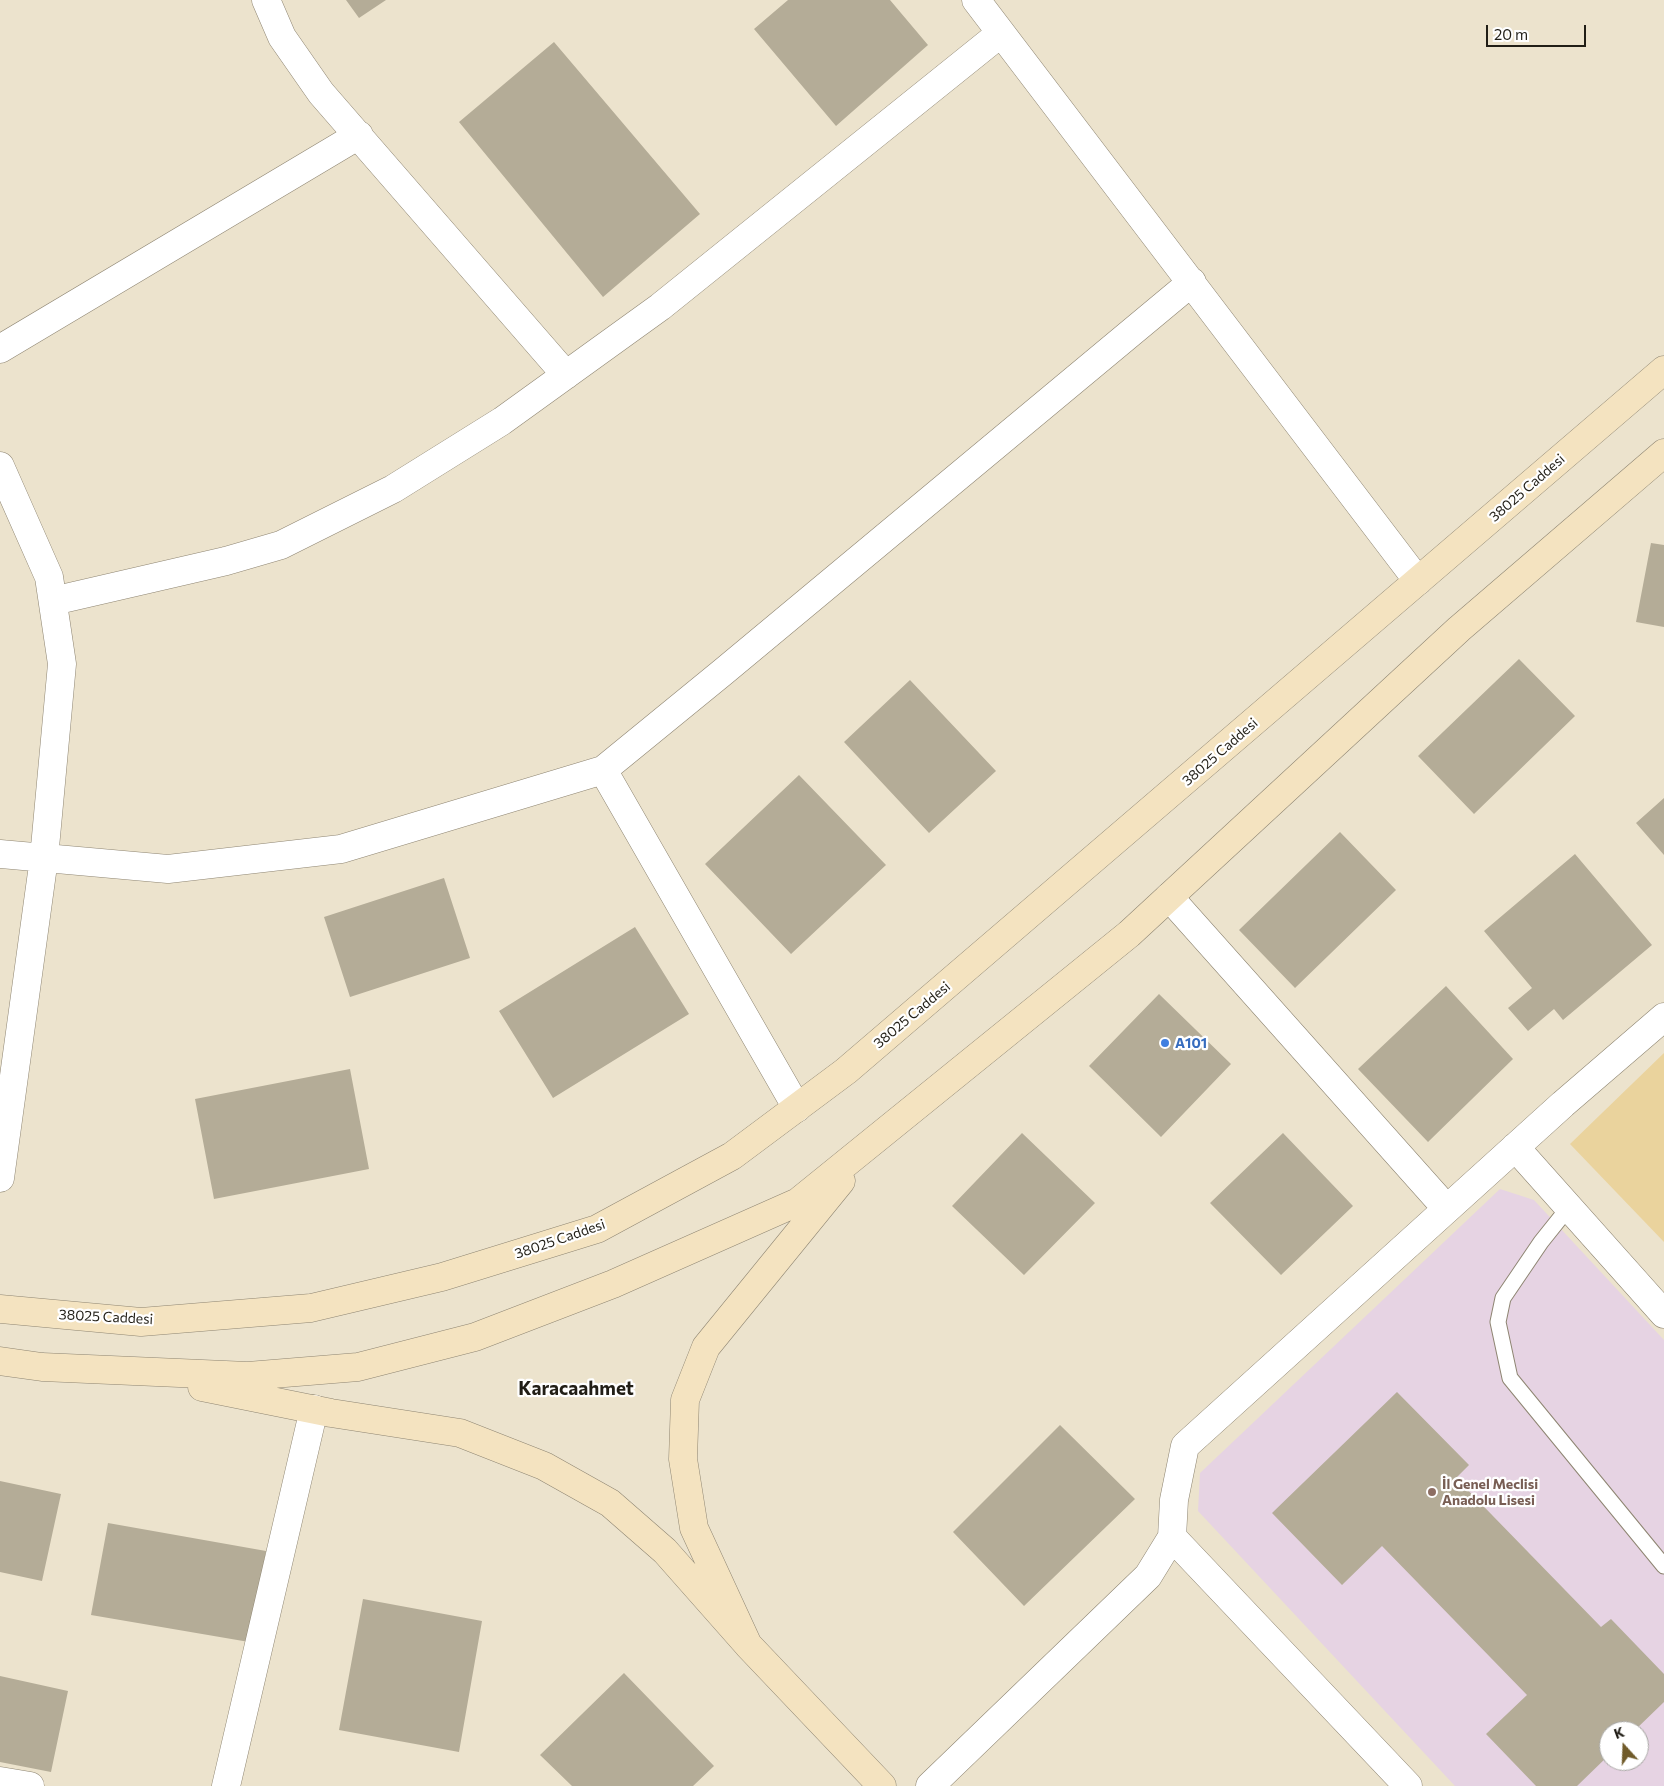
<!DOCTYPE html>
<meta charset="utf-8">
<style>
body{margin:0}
#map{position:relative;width:1664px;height:1786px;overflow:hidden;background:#ece3cd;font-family:Commissioner,sans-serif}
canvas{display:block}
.north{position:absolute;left:1599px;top:1721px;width:50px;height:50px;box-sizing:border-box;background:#fff;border:1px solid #a6a5a2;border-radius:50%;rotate:340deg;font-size:14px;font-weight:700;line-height:20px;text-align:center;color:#211e16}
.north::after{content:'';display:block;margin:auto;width:18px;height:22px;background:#705b2a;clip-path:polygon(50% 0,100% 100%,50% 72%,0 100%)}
.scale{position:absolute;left:1486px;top:25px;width:100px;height:22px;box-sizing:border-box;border:2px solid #211e16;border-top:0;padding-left:6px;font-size:15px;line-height:18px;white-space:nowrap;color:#211e16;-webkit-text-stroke:4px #fff;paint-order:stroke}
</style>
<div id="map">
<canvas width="1664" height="1786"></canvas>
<div class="north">K</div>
<div class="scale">20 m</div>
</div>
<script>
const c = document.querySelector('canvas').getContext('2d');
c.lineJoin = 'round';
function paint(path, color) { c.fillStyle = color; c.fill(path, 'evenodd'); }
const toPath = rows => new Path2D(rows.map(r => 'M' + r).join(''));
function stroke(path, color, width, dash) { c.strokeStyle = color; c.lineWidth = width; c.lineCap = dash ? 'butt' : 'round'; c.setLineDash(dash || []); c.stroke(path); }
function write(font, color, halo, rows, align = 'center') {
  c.font = font + ' Commissioner,sans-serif'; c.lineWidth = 4.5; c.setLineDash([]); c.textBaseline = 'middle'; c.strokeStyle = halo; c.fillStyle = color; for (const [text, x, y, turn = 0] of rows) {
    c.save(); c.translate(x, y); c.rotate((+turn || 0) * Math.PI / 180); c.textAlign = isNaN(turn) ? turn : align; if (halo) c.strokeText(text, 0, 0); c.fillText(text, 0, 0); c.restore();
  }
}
paint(toPath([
 [1500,1189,1534,1200,1664,1340,1664,1786,1455,1786,1198,1511,1200,1473],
 [1609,1731,1639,1731,1639,1761,1609,1761]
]), '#e6d3e3');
paint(toPath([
 [1664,1053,1664,1242,1570,1144]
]), '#ead39d');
paint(toPath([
 [346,0,386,0,359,18],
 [788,0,890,0,928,45,836,126,754,29],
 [554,42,700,214,603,297,459,122],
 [1651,543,1664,545,1664,627,1636,622],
 [1519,659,1575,716,1474,814,1418,756],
 [910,680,996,771,929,833,844,742],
 [799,775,886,865,791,954,705,864],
 [1664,798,1664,855,1636,823],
 [1340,832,1396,890,1295,988,1239,930],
 [1575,854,1652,945,1563,1020,1554,1009,1528,1031,1508,1008,1532,988,1484,931],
 [444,878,470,958,350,997,324,917],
 [635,927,689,1014,553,1098,499,1011],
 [1446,986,1513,1059,1428,1142,1358,1069],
 [1159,994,1231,1064,1161,1137,1089,1066],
 [350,1069,369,1169,214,1199,195,1099],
 [1022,1133,1095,1203,1024,1275,952,1206],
 [1283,1133,1353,1206,1281,1275,1210,1203],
 [1397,1392,1469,1465,1456,1478,1601,1627,1611,1619,1664,1674,1664,1702,1634,1731,1609,1731,1609,1755,1577,1786,1536,1786,1486,1734,1527,1695,1382,1546,1342,1585,1272,1513],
 [1060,1425,1135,1499,1024,1606,953,1532],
 [0,1481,61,1494,42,1581,0,1572],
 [108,1523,266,1551,249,1642,91,1615],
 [363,1599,482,1621,459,1752,339,1730],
 [624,1673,714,1766,693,1786,572,1786,540,1755],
 [0,1676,68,1691,51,1772,0,1762]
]), '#b4ac97');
const lane = toPath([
 [1569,1207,1541,1242,1503,1298,1498,1322,1510,1378,1664,1566]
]);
const street = toPath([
 [266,0,282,37,321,93,566,375],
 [976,0,1418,581],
 [0,349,359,135],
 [0,466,49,577,62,664,44,858,0,1178],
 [53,601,226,561,281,545,393,489,502,421,660,307,1001,33],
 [603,770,797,1108],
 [0,854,168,869,341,849,603,770,723,672,1192,282],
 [1169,897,1447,1209],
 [1515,1147,1664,1314],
 [1172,1537,1408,1786],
 [0,1781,30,1786],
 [226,1786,314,1409],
 [930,1786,1148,1576,1172,1537,1174,1500,1185,1446,1563,1104,1664,1017]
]);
const secondary = toPath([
 [0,1309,141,1322,311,1308,442,1277,597,1229,732,1156,846,1071,1664,370],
 [0,1361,42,1367,248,1376,358,1367,475,1337,613,1284,798,1202,1129,934,1459,629,1664,453],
 [202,1387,331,1413,460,1433,544,1466,610,1503,665,1551,748,1645,694,1528,683,1459,685,1400,706,1347,841,1181],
 [748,1645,882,1786]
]);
stroke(lane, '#8e8572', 17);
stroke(street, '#8e8572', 29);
stroke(secondary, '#8e8572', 29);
stroke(lane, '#fff', 15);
stroke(street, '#fff', 28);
stroke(secondary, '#f4e3c0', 28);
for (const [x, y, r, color] of [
 [1165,1043,5,"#3f7fe0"],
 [1432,1492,5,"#8d6e63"]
]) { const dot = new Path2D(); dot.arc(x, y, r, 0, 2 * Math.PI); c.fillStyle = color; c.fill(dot); stroke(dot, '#fff', 2); }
write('14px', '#211e16', '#fff', [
 ["38025 Caddesi",1527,488,-41],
 ["38025 Caddesi",1220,752,-41],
 ["38025 Caddesi",912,1015,-40],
 ["38025 Caddesi",560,1239,-19],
 ["38025 Caddesi",106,1317,3]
]);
write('bold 14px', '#366cbe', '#fff', [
 ["A101",1175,1043]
], 'left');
write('bold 14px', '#785e54', '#fff', [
 ["İl Genel Meclisi",1442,1484],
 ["Anadolu Lisesi",1442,1500]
], 'left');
write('bold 19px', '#211e16', '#fff', [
 ["Karacaahmet",576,1389]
]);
</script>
